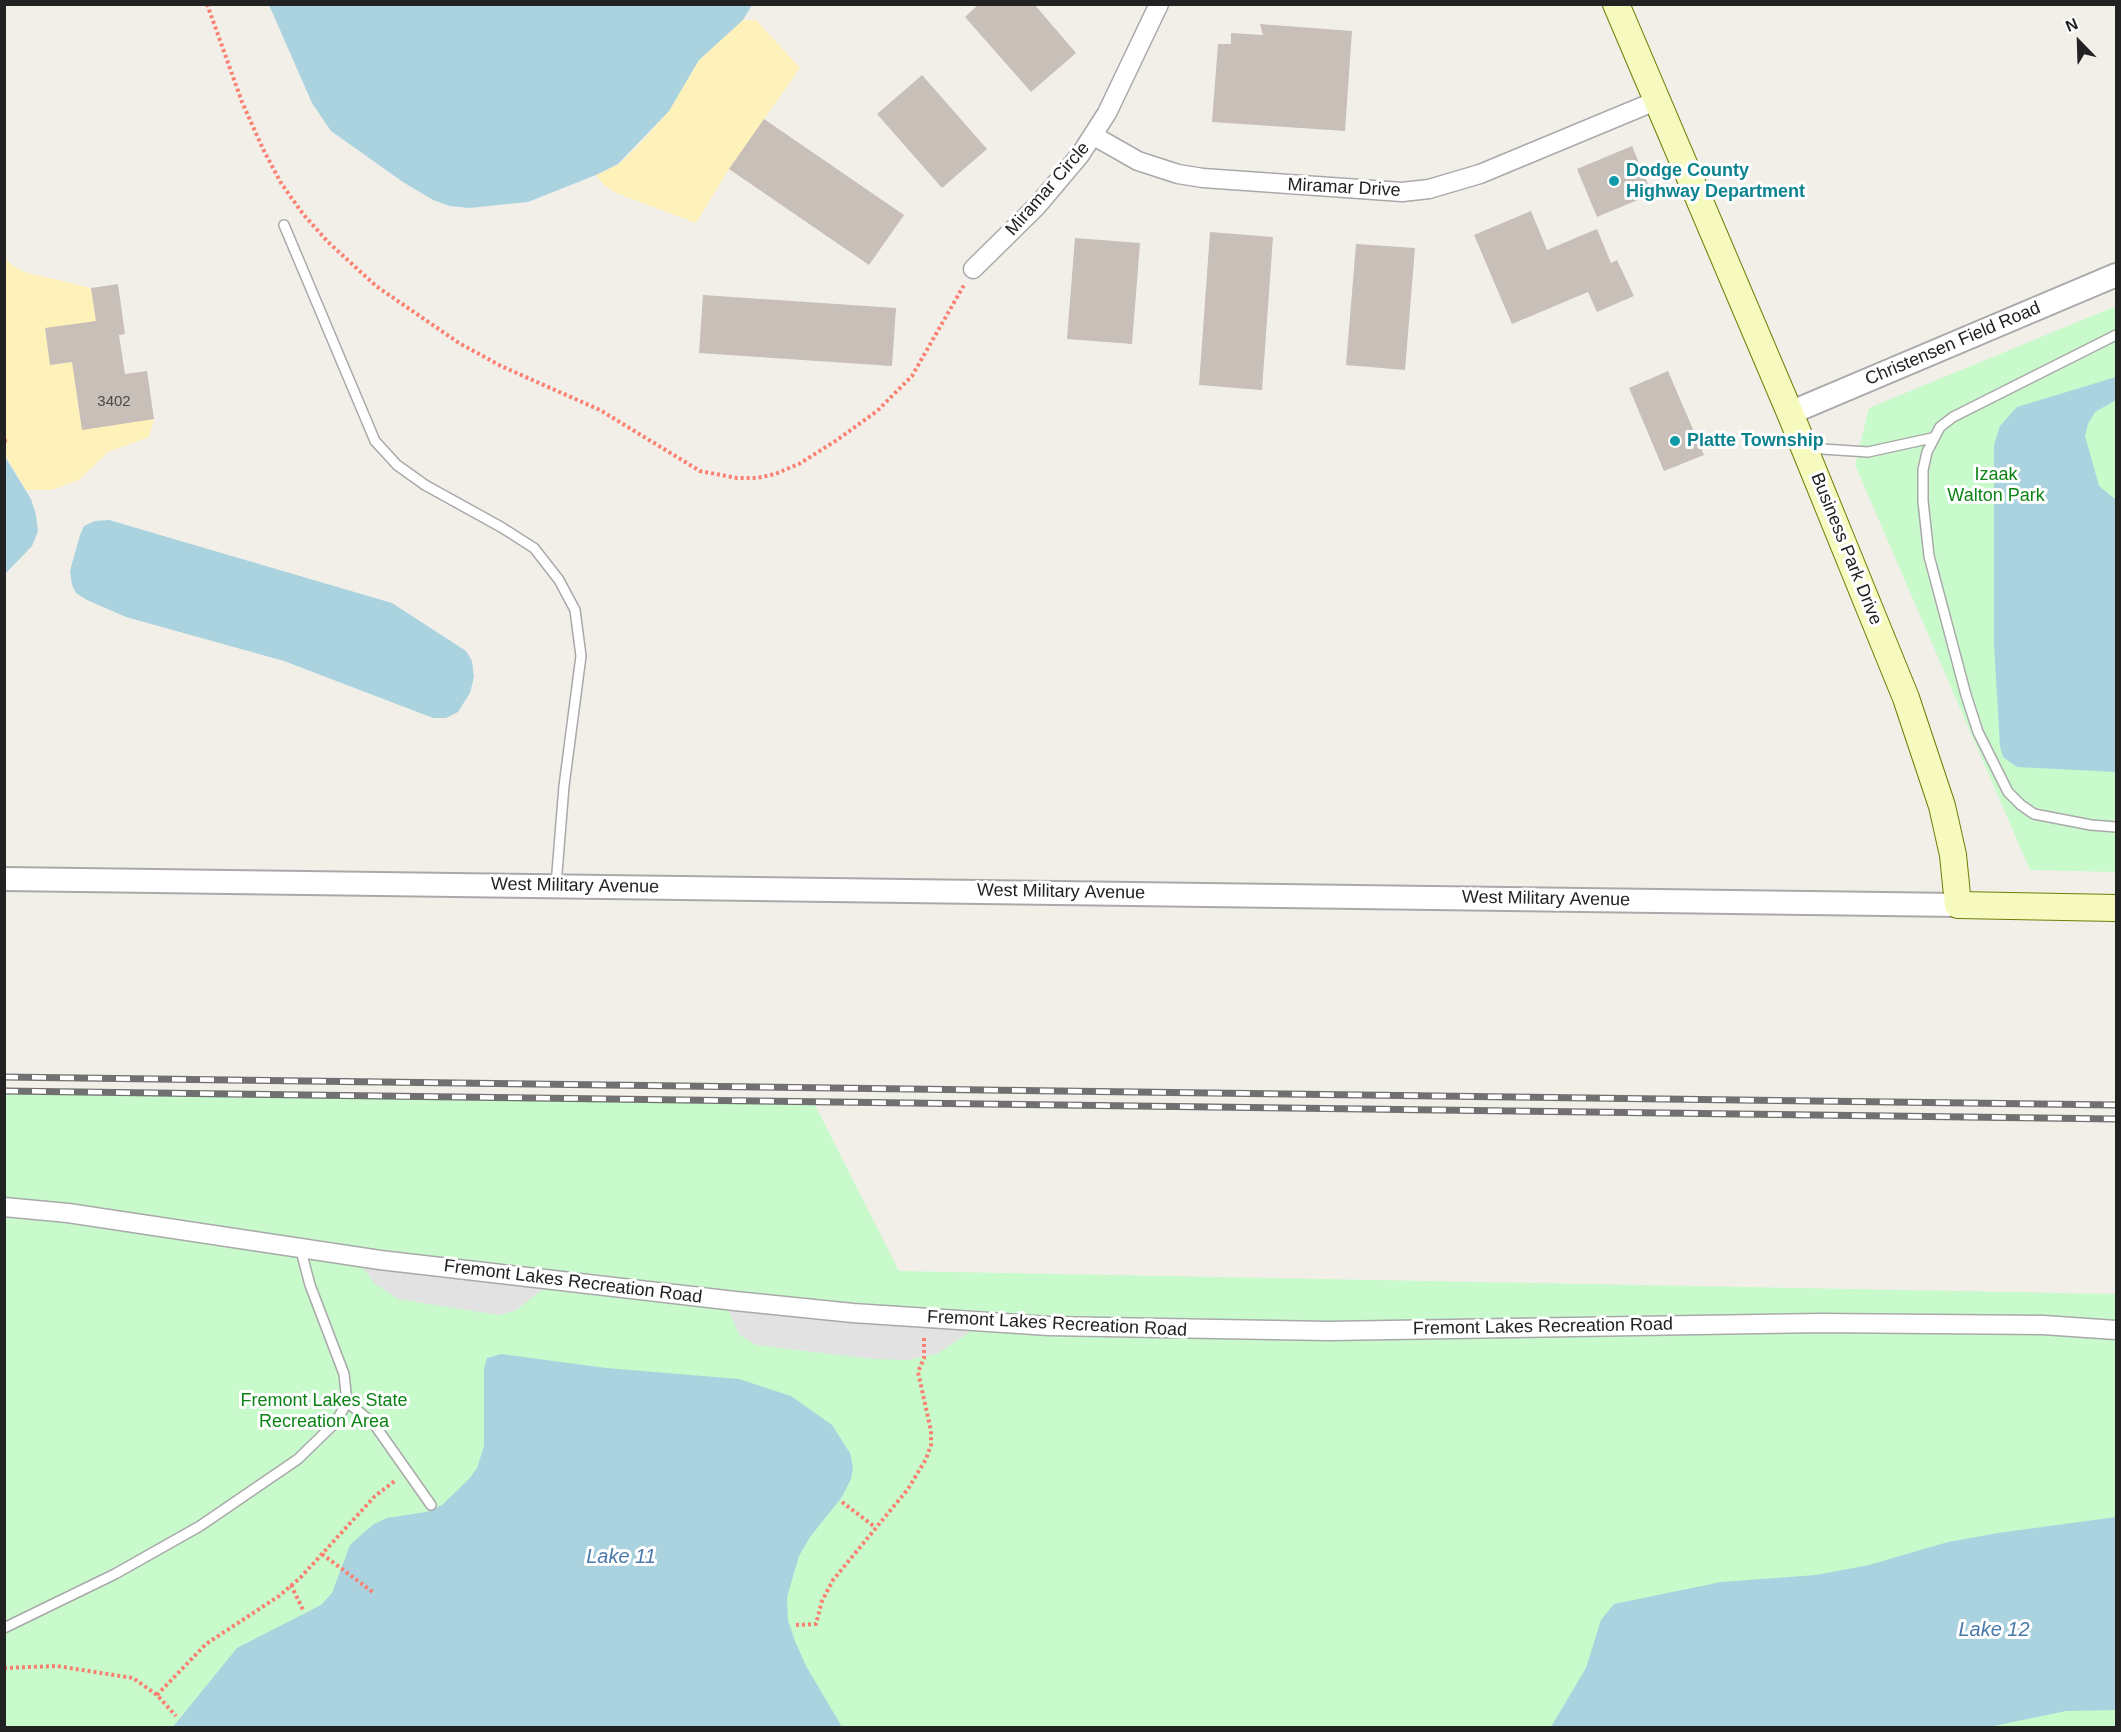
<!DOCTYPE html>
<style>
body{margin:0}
#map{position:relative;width:2121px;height:1732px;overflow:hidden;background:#f2efe9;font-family:Helvetica,sans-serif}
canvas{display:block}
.frame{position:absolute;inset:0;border:6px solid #222;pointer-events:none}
.north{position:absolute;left:2049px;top:12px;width:60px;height:60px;-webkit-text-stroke:4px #fff;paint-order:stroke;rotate:337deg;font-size:16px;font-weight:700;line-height:24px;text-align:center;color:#222}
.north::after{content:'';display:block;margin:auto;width:21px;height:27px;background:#222;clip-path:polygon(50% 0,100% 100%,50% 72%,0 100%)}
</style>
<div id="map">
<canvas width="2121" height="1732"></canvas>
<div class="frame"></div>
<div class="north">N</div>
</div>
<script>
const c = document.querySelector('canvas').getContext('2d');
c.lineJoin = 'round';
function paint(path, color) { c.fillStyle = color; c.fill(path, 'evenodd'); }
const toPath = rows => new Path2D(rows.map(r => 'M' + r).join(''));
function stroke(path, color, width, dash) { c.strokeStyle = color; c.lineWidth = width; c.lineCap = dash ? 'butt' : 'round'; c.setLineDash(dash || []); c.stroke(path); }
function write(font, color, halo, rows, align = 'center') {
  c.font = font + ' Helvetica,sans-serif'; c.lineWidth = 6; c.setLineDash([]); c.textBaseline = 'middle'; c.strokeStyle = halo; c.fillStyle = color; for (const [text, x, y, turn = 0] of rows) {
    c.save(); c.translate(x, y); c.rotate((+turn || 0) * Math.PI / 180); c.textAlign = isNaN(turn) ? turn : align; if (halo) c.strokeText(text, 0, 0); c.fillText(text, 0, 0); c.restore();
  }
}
paint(toPath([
 [743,20,756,20,800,68,729,169,696,223,616,193,604,185,596,175,619,164,639,145,669,111,699,60],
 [4,256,13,266,24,272,91,288,96,321,45,329,51,365,78,361,75,382,82,429,154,419,149,437,108,452,79,480,51,490,26,490,5,455]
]), '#fff1ba');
paint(toPath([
 [2116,306,2116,872,2030,870,1855,465,1869,408],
 [5,1091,813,1101,899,1271,2116,1294,2116,1727,5,1728]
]), '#c8facc');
paint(toPath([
 [354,1255,555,1280,515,1311,498,1315,398,1299,374,1283],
 [724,1300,984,1322,939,1353,908,1360,873,1359,755,1345,739,1334]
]), '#e2e2e2');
paint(toPath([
 [269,5,752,5,743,20,699,60,669,111,618,164,596,175,528,202,469,208,450,206,433,200,403,182,331,131,312,103],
 [2116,377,2116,400,2095,412,2088,424,2085,436,2099,486,2116,500,2116,772,2017,767,2003,757,2000,746,1994,645,1994,445,2000,426,2017,407],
 [4,455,31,499,36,515,38,531,32,546,5,574],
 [109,520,392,603,466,651,472,661,474,677,470,693,458,712,446,718,433,718,284,661,126,617,87,600,76,593,72,585,70,571,80,535,84,526,95,521],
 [501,1354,606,1368,739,1379,791,1396,832,1425,850,1453,853,1467,851,1479,842,1497,810,1537,799,1556,787,1597,788,1620,795,1641,806,1666,842,1727,172,1728,237,1648,321,1605,332,1593,350,1545,361,1535,374,1524,387,1518,426,1512,442,1505,469,1479,477,1468,484,1446,484,1368,487,1358],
 [2116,1517,2116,1710,2066,1711,1984,1728,1551,1727,1586,1668,1601,1620,1614,1604,1721,1582,1816,1575,1869,1565,1948,1542,1998,1533]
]), '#aad3df');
paint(toPath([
 [979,4,1034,4,1076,53,1031,92,965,17],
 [1260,24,1352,31,1345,131,1212,122,1218,44,1231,44,1231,33,1263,35],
 [922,75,987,149,942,188,877,114],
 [764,119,904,215,869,265,729,169],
 [1632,146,1652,194,1597,217,1577,169],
 [1531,211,1547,250,1597,229,1611,263,1617,260,1634,296,1597,312,1588,292,1512,324,1474,235],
 [1210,232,1273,237,1262,390,1199,385],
 [1075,238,1140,243,1132,344,1067,339],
 [1356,244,1415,248,1405,370,1346,365],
 [118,284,125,334,119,335,125,374,147,371,154,419,82,430,72,362,50,365,45,328,96,321,91,288],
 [703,295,896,308,892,366,699,353],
 [1668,371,1704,455,1664,471,1629,388]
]), '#c7bfb8');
const service = toPath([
 [284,225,375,441,397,465,425,485,501,527,534,548,559,580,575,610,581,656,564,786,556,885],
 [2116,335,1953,417,1940,427,1927,452,1923,470,1923,501,1929,556,1966,695,1978,732,2008,792,2021,805,2034,814,2091,825,2116,827],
 [1807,448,1868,452,1932,438],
 [347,1402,374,1424,431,1505],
 [4,1628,115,1574,200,1526,298,1459,336,1422,347,1402,344,1374,310,1285,300,1247]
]);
const minor = toPath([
 [1094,136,1138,161,1178,174,1203,178,1402,192,1429,189,1480,174,1658,100],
 [973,269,1037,206,1080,155,1107,113,1159,4],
 [4,1207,68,1213,380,1260,735,1301,853,1313,1049,1326,1329,1331,1820,1323,2043,1325,2116,1330]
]);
const tertiary = toPath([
 [1790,413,2116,275],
 [4,879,1958,905]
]);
const secondary = toPath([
 [1616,4,1790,413,1906,698,1942,806,1953,855,1958,905,2116,908]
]);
stroke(service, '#a9a9a9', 12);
stroke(minor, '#a9a9a9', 21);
stroke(tertiary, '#a9a9a9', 26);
stroke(secondary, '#707d05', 28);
stroke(toPath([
 [207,4,242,102,263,149,281,183,303,214,328,242,376,286,459,343,501,366,600,410,700,471,737,478,757,478,775,474,799,464,837,440,877,411,912,376,964,285],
 [4,441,9,440],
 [842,1502,875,1527],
 [322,1554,374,1593],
 [291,1585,304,1612],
 [796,1625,816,1624,822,1601,833,1580,908,1489,926,1459,931,1445,931,1431,918,1372,924,1358,924,1335],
 [4,1668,57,1666,133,1678,157,1695,176,1716],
 [157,1695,206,1644,279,1596,300,1578,375,1496,396,1480]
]), '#fa8072', 4, [3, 3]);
stroke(service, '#fff', 9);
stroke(minor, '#fff', 18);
stroke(tertiary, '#fff', 22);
stroke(secondary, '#f7fabf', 26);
const rail = toPath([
 [4,1077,2116,1105],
 [4,1091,2116,1119]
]);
stroke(rail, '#707070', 7);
stroke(rail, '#fff', 4.5, [14]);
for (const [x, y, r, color] of [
 [1614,181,6,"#0f9aa8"],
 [1675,441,6,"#0f9aa8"]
]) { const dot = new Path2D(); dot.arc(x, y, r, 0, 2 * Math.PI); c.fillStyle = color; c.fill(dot); stroke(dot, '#fff', 2); }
write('15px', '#4b4948', null, [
 ["3402",114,402]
]);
write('bold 18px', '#0d838f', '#fff', [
 ["Dodge County",1626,171],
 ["Highway Department",1626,192],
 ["Platte Township",1687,441]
], 'left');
write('18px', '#222', '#fff', [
 ["Miramar Drive",1344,188,3],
 ["Miramar Circle",1048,189,-49],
 ["Christensen Field Road",1953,344,-23],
 ["Business Park Drive",1846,549,68],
 ["West Military Avenue",575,886,1],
 ["West Military Avenue",1061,892,1],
 ["West Military Avenue",1546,899,1],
 ["Fremont Lakes Recreation Road",573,1282,7],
 ["Fremont Lakes Recreation Road",1057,1324,3],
 ["Fremont Lakes Recreation Road",1543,1327,-1]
]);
write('18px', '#0c8416', '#fff', [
 ["Izaak",1996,475],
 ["Walton Park",1996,496],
 ["Fremont Lakes State",324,1401],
 ["Recreation Area",324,1422]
]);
write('italic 20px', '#4a7aab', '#fff', [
 ["Lake 11",621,1557],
 ["Lake 12",1994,1630]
]);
</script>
